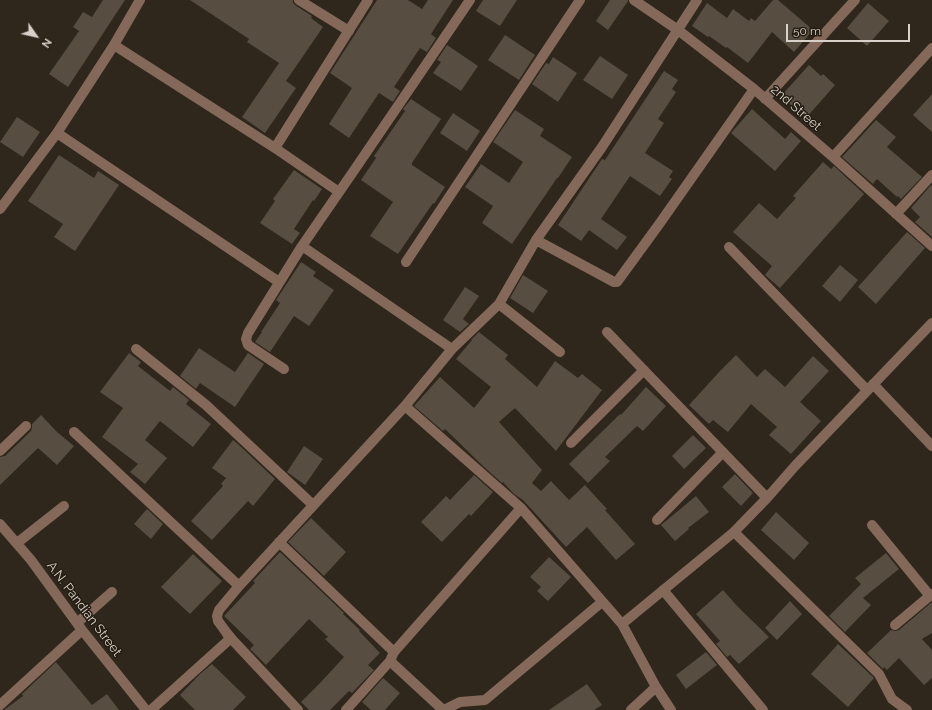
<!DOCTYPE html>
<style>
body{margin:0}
#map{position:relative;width:932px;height:710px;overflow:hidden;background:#2f271c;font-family:Raleway,sans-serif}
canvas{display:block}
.north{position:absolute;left:16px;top:16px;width:40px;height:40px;-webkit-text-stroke:3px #251d12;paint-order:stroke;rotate:124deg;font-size:11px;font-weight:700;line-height:16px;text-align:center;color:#d7d1ca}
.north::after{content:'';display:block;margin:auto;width:14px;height:18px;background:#d7d1ca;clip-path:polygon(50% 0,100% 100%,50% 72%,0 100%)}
.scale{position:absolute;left:786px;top:24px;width:124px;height:18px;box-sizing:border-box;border:2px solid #d7d1ca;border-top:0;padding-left:5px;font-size:12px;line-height:14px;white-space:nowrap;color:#d7d1ca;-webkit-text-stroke:3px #251d12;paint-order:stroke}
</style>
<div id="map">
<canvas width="932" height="710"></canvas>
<div class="north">N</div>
<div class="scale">50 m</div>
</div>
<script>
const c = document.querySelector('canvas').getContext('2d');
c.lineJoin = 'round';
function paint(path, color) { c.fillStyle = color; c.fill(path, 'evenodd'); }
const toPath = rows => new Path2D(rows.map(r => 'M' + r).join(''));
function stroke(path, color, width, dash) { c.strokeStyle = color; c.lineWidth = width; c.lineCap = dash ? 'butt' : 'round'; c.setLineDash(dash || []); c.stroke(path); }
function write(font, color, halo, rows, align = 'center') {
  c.font = font + ' Raleway,sans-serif'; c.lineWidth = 3; c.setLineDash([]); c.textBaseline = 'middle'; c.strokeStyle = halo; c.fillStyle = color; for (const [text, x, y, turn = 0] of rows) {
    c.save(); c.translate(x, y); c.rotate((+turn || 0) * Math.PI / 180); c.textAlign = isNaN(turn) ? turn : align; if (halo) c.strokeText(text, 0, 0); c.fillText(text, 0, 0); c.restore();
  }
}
paint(toPath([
 [103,0,125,0,68,87,49,74,79,31,73,27,83,12,92,17],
 [190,0,293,0,293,3,295,5,312,16,311,18,323,27,286,81,296,88,265,133,242,117,279,63,247,42,249,39],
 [377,0,408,0,422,9,428,0,453,0,431,34,436,38,427,52,420,48,394,87,400,91,393,102,379,93,349,138,329,124,352,88,330,73],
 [483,0,517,0,500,26,476,11],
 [610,0,628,0,628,1,608,30,596,21],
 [773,0,778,0,813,30,794,52,772,32,748,63,727,47,726,48,709,36,708,37,692,26,707,3,727,18,733,9,749,21,751,18,755,21],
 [868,3,889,21,867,46,847,28],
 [505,35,535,55,519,80,488,60],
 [447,45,478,66,461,91,433,73,441,62,437,60],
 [600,56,628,75,612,99,583,80],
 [553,57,577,73,558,102,532,84,546,63,549,64],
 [809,65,821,76,823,74,835,85,806,118,781,96],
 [664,71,678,80,672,89,676,92,658,119,664,123,645,153,673,171,669,177,672,179,660,196,630,176,601,219,627,237,617,250,589,230,581,241,558,225,602,159,605,160],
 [932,94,932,132,913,115],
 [411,99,441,119,412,163,412,165,445,187,434,204,433,203,398,254,370,236,393,202,361,180,376,158,374,156,405,111,403,109],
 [752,109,785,139,791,132,801,141,775,171,731,133],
 [515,110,544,129,540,136,572,157,558,178,557,178,512,244,482,223,493,206,465,187,481,164,509,183,523,162,493,142],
 [453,113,480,131,467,151,440,133],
 [17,117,40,132,23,157,0,142],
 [876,120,896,137,887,147,922,177,901,199,898,196,897,197,877,179,873,184,842,157],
 [59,155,94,178,98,171,119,185,75,251,54,237,63,224,28,201],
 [823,162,831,169,834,166,864,194,780,288,765,275,772,266,733,232,759,203,777,219,796,198,793,196],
 [294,170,322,189,314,201,313,200,294,229,300,233,292,244,260,223,275,201,273,199],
 [931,185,932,186,932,237,915,222,920,217,911,208],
 [907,232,925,248,876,304,858,287],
 [301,262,316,272,313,276,334,290,309,326,294,316,270,352,255,342,262,332,261,332,280,303,276,300],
 [840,265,858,280,840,302,822,286],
 [523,275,548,291,533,313,510,298],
 [465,287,479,296,463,319,469,324,460,332,443,320],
 [479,332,508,355,505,359,537,387,555,361,578,378,582,374,602,390,556,451,515,408,499,422,542,470,532,483,541,491,551,481,569,500,585,485,607,509,605,510,635,544,616,560,587,527,566,547,523,500,514,494,503,482,502,483,483,466,445,429,443,431,414,406,440,377,474,408,491,387,456,359,472,340,471,340],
 [199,348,235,372,248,353,264,364,235,407,200,383,196,389,180,376],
 [129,353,141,362,138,366,170,391,173,387,189,400,186,404,211,424,193,447,160,421,145,440,167,458,145,484,130,472,138,464,102,437,123,408,100,392],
 [736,355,757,377,765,369,785,387,813,356,829,371,800,402,821,421,791,454,769,435,777,427,751,404,728,432,713,420,709,424,689,405,720,371],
 [646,387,666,406,643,431,637,426,605,457,610,461,588,483,569,464,620,414,621,415],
 [41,415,57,432,74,446,57,465,38,448,0,485,0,457,5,456,31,431,32,427,32,424],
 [693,435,706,448,684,469,672,456],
 [233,440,239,445,275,479,253,506,248,501,212,540,191,521,223,486,221,484,226,478,212,468],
 [304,446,323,459,305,485,287,472],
 [735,474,753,493,741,506,722,487],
 [474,475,493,492,471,516,469,514,442,542,421,522,446,496,450,500],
 [696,496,709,512,688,528,689,529,675,541,661,525],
 [147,509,163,524,151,539,134,524],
 [776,512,809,543,794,560,761,530],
 [311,518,346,552,324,576,288,542],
 [280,552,344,613,343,614,360,630,359,631,380,653,368,665,374,670,352,693,349,691,330,710,309,710,301,702,321,682,344,657,325,639,328,637,309,619,266,665,250,649,254,645,224,616,255,583,253,581],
 [886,553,899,569,863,598,871,605,845,632,829,616,861,584,855,578],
 [193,554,222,581,190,614,161,587],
 [549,557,571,577,548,601,537,591,541,587,530,577],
 [723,590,738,607,769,637,739,664,730,655,727,657,716,644,720,641,696,614],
 [790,601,802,614,777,640,765,628],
 [932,602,932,633,922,639,932,650,932,678,924,685,899,658,887,670,884,667,883,669,867,653,891,630,896,631,899,630],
 [838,644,874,678,848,707,811,674],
 [706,652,717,665,686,689,676,675],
 [56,662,92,705,107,694,119,710,4,710,23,696,22,694],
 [212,664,246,697,233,710,195,710,180,695,200,674],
 [383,678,400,693,385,710,371,710,362,702],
 [587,684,602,705,594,710,549,710]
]), '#574d41');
stroke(toPath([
 [299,0,349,31],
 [634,0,678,30,754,89,833,157,932,246],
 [114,45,275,148,339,192],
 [765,99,855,0],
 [57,133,279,282],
 [275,148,368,0],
 [833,157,932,48],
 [0,209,57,133,114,45,140,0],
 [896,214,932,175],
 [536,240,614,282,617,282,660,223,754,89],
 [302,246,452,349],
 [729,247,867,390],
 [406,262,580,0],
 [499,304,560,352],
 [607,332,767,498],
 [136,349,206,405,313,505],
 [284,369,248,345,246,339,248,333,302,246,355,169,470,0],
 [873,384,932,446],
 [405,406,521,508,622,624,656,687,671,710],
 [74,432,239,586],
 [571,443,644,370],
 [0,451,26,426],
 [657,520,723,452],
 [0,524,31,560,82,630,146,710],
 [872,525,930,596],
 [734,532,879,674,892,699,907,710],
 [279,542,394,652],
 [17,543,64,506],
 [663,590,763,710],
 [77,623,112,592],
 [622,624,734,532,767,498,795,466,932,323],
 [895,625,932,594],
 [227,634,298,710],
 [390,661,443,710],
 [0,705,82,630],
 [151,710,231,638,226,632,218,621,217,616,219,610,239,586,405,406,452,349,499,304,536,240,602,147,697,0],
 [346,710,390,661,394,652,521,508],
 [444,710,460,702,485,700,602,602],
 [631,710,656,687]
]), '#846859', 10);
write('13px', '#d7d1ca', '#251d12', [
 ["2nd Street",796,108,41],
 ["A.N. Pandian Street",84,609,53]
]);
</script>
